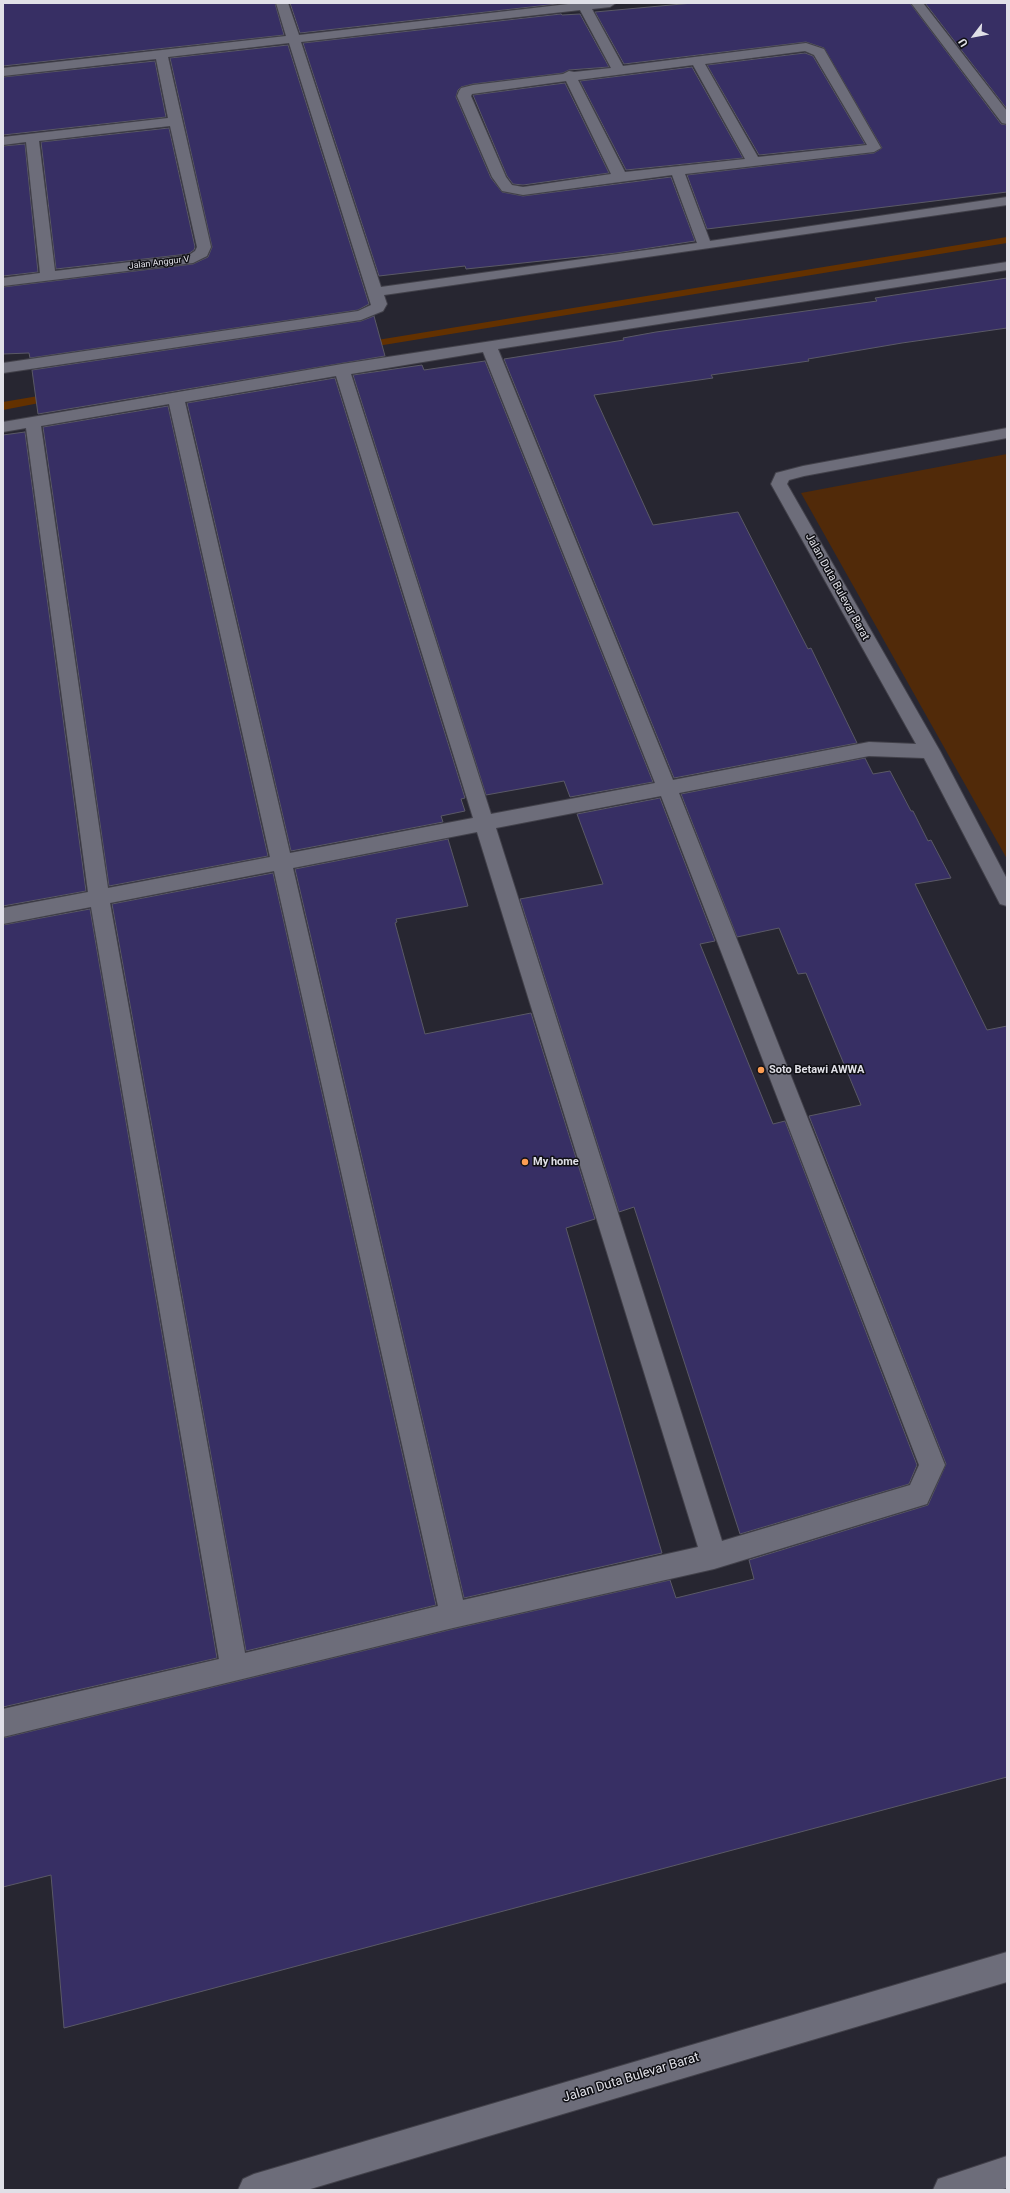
<!DOCTYPE html>
<style>
body{margin:0}
#map{position:relative;width:1010px;height:2193px;overflow:hidden;background:#272631;font-family:Roboto,sans-serif}
canvas{display:block}
.frame{position:absolute;inset:0;border:4px solid #e0e0e7;pointer-events:none}
.north{position:absolute;left:954px;top:16px;width:40px;height:40px;-webkit-text-stroke:3px #101015;paint-order:stroke;rotate:238deg;font-size:11px;font-weight:700;line-height:16px;text-align:center;color:#e0e0e7}
.north::after{content:'';display:block;margin:auto;width:14px;height:18px;background:#e0e0e7;clip-path:polygon(50% 0,100% 100%,50% 72%,0 100%)}
</style>
<div id="map">
<canvas width="1010" height="2193"></canvas>
<div class="frame"></div>
<div class="north">U</div>
</div>
<script>
const c = document.querySelector('canvas').getContext('2d');
c.lineJoin = 'round';
function paint(path, color) { c.fillStyle = color; c.fill(path, 'evenodd'); }
const toPath = rows => new Path2D(rows.map(r => 'M' + r).join(''));
function stroke(path, color, width, dash) { c.strokeStyle = color; c.lineWidth = width; c.lineCap = dash ? 'butt' : 'round'; c.setLineDash(dash || []); c.stroke(path); }
function write(font, color, halo, rows, align = 'center') {
  c.font = font + ' Roboto,sans-serif'; c.lineWidth = 3; c.setLineDash([]); c.textBaseline = 'middle'; c.strokeStyle = halo; c.fillStyle = color; for (const [text, x, y, turn = 0] of rows) {
    c.save(); c.translate(x, y); c.rotate((+turn || 0) * Math.PI / 180); c.textAlign = isNaN(turn) ? turn : align; if (halo) c.strokeText(text, 0, 0); c.fillText(text, 0, 0); c.restore();
  }
}
paint(toPath([
 [1007,454,1007,859,801,493]
]), '#512a09');
paint(toPath([
 [1007,237,1007,243,359,349,353,346,359,343,1007,237],
 [56,393,60,395,62,397,60,399,3,410,3,402,56,393]
]), '#633100');
const building = toPath([
 [3,3,275,3,284,35,3,66,3,3],
 [290,3,556,3,557,4,300,33,290,3],
 [693,3,910,3,1001,124,1007,125,1007,192,707,229,687,175,874,153,882,148,824,48,806,42,624,64,595,12,693,3],
 [925,3,1007,3,1007,109,925,3],
 [561,14,562,15,580,14,609,67,569,70,563,73,473,84,461,87,458,90,456,97,491,178,502,192,523,196,671,177,695,241,617,253,466,269,465,266,379,276,303,43,561,14],
 [288,45,369,304,358,310,30,358,29,353,3,354,3,287,193,264,208,257,212,247,170,58,288,45],
 [805,53,813,56,865,144,759,155,707,65,805,53],
 [155,61,166,117,3,135,3,77,155,61],
 [692,67,743,158,626,170,580,81,692,67],
 [565,83,609,173,523,185,513,184,507,176,473,95,565,83],
 [169,128,195,247,194,250,188,254,56,269,41,142,169,128],
 [25,144,38,272,3,276,3,146,25,144],
 [1007,278,1007,328,902,343,808,359,809,361,711,375,713,378,594,395,653,525,738,512,808,649,811,648,857,743,674,778,504,359,624,340,623,338,656,332,877,301,875,298,1007,278],
 [374,316,385,356,38,414,32,370,361,321,374,316],
 [485,361,653,782,570,797,564,781,486,795,353,375,422,365,424,370,485,361],
 [335,378,465,798,461,799,465,811,441,816,443,822,291,851,187,403,335,378],
 [168,406,268,856,109,886,43,427,168,406],
 [25,432,86,891,3,906,3,435,25,432],
 [865,758,873,774,890,771,911,811,913,811,928,841,931,840,951,878,915,884,987,1030,1007,1026,1007,1777,64,2028,51,1875,3,1887,3,1738,453,1629,670,1580,676,1598,754,1579,749,1560,928,1505,946,1464,809,1116,861,1105,806,973,798,974,779,928,737,937,681,794,865,758],
 [660,798,715,941,700,944,773,1124,785,1121,917,1465,909,1484,740,1534,634,1207,619,1212,520,899,603,884,577,814,660,798],
 [448,839,468,906,396,919,397,922,395,923,425,1034,531,1013,595,1219,566,1228,662,1553,464,1598,295,869,448,839],
 [273,873,436,1605,246,1651,112,904,273,873],
 [90,909,217,1658,3,1707,3,925,90,909]
]);
paint(building, '#372f64');
stroke(building, '#5a5966', 1);
const minor = toPath([
 [276,3,288,3,299,35,577,3,616,3,610,7,592,9,623,66,806,43,824,49,881,148,874,152,685,174,710,241,1007,197,1007,205,384,295,387,304,383,311,361,320,3,373,3,363,358,311,371,305,289,43,168,57,211,247,207,256,193,263,3,286,3,278,40,273,26,142,3,145,3,137,168,118,156,59,3,76,3,68,286,36,276,3],
 [580,10,611,68,574,72,569,71,563,74,473,85,461,88,459,91,457,96,492,177,502,191,523,195,672,175,697,243,381,287,301,42,580,10],
 [805,51,814,55,867,145,758,157,705,64,805,51],
 [693,65,745,159,625,172,578,80,693,65],
 [566,81,611,174,523,187,512,185,506,177,471,96,472,94,566,81],
 [170,126,197,247,195,251,189,255,55,271,39,141,170,126],
 [911,3,923,3,1007,111,1007,124,1002,123,911,3],
 [1007,262,1007,270,498,349,673,780,869,742,916,744,771,484,776,473,803,466,1007,428,1007,438,804,476,789,480,787,484,940,751,1007,879,1007,906,1000,904,924,758,869,756,679,793,945,1465,927,1504,714,1569,453,1628,3,1737,3,1709,219,1659,91,907,3,924,3,908,88,892,26,428,3,432,3,422,342,364,1007,262],
 [483,352,655,783,491,814,351,374,483,352],
 [336,376,473,818,290,853,185,402,336,376],
 [169,404,270,857,108,888,41,426,169,404],
 [661,796,919,1465,910,1485,722,1541,496,828,661,796],
 [477,832,698,1547,463,1600,293,868,477,832],
 [274,871,438,1606,245,1653,110,903,274,871],
 [1007,1952,1007,1982,307,2190,238,2190,243,2179,254,2174,1007,1952],
 [1007,2156,1007,2188,999,2190,933,2190,938,2179,1007,2156]
]);
stroke(minor, '#42414a', 2);
paint(minor, '#6d6d7a');
for (const [x, y, r, color] of [
 [761,1070,4,"#fc9d53"],
 [525,1162,4,"#fc9d53"]
]) { const dot = new Path2D(); dot.arc(x, y, r, 0, 2 * Math.PI); c.fillStyle = color; c.fill(dot); stroke(dot, '#101015', 1.5); }
write('9px', '#e0e0e7', '#101015', [
 ["Jalan Anggur V",159,263,-7]
]);
write('11px', '#e0e0e7', '#101015', [
 ["Jalan Duta Bulevar Barat",837,587,61]
]);
write('bold 11px', '#e0e0e7', '#101015', [
 ["Soto Betawi AWWA",769,1070],
 ["My home",533,1162]
], 'left');
write('13px', '#e0e0e7', '#101015', [
 ["Jalan Duta Bulevar Barat",631,2078,-17]
]);
</script>
